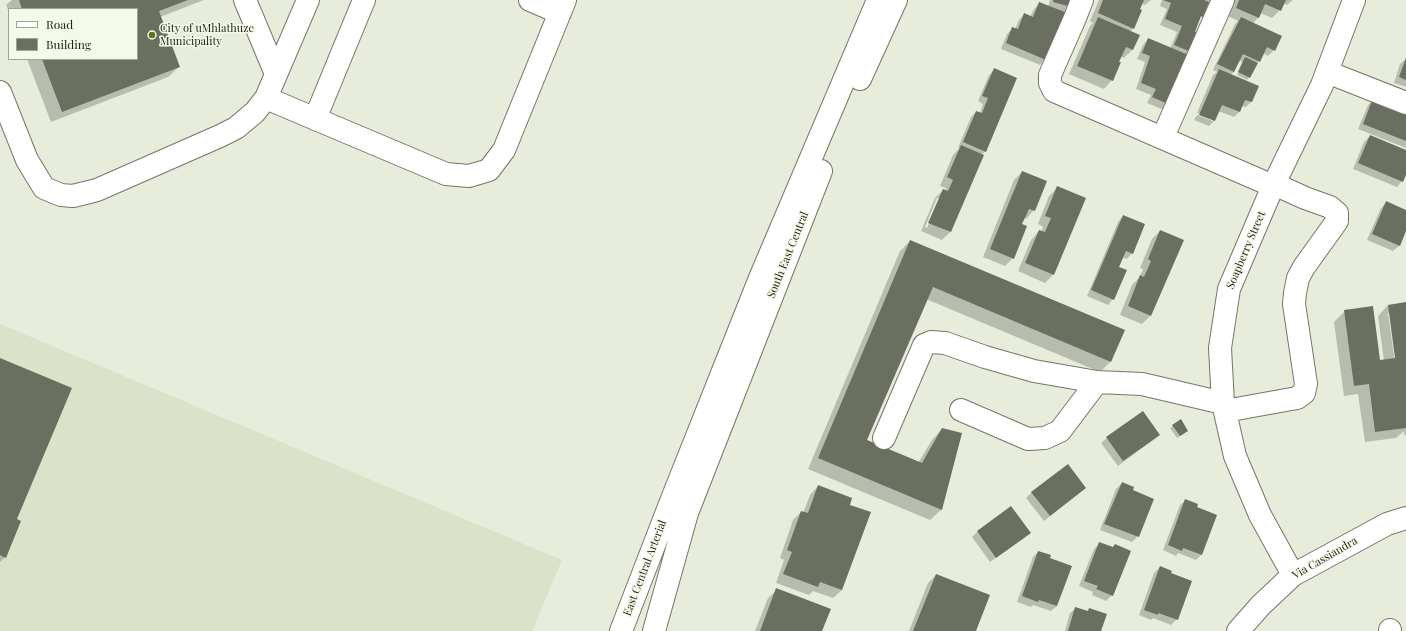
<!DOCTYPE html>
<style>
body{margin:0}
#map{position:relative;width:1406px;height:631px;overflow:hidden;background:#e7ecdb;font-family:"Playfair Display",serif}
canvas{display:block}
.legend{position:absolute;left:8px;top:8px;width:130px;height:52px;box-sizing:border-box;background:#f4fae8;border:1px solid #a0a497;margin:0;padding:5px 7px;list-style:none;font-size:12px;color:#22231d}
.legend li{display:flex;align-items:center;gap:8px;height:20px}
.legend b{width:20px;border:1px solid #a0a497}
</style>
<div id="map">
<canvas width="1406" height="631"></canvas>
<ul class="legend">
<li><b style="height:5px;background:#fff"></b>Road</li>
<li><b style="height:11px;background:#6a6f5f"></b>Building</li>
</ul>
</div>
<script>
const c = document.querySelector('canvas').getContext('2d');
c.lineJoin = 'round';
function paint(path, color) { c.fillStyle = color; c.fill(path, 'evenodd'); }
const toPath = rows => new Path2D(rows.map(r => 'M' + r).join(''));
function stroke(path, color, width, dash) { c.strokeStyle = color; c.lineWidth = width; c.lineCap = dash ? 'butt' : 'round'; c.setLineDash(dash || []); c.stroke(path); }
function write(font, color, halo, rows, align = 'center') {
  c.font = font + ' "Playfair Display",serif'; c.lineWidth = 3; c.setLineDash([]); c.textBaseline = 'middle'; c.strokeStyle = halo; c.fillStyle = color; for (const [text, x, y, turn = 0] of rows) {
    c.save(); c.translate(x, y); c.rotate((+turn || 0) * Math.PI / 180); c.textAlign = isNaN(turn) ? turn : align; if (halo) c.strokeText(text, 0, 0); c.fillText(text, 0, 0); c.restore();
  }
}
paint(toPath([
 [0,324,562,560,532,631,0,631]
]), '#dbe2c9');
paint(toPath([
 [12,0,204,0,160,17,179,67,168,77,51,122,27,59,137,59,137,9,9,9,9,12,6,5],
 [1050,0,1077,0,1045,59,1040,65,1001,49,1007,34,1013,28,1015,29,1019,20,1025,14,1030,17,1034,9,1039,4,1048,7],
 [1099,0,1151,0,1145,5,1142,4,1133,28,1130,32,1132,50,1124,58,1120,56,1112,80,1104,89,1069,74,1090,26,1093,23,1090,21],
 [1162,0,1212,0,1207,5,1202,16,1198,20,1193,32,1197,34,1164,110,1147,103,1151,95,1136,89,1145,62,1137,59,1143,45,1148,39,1170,49,1177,32,1160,25,1167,9,1160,6],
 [1235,0,1293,0,1287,5,1283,3,1280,10,1272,18,1260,13,1258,18,1252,24,1274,50,1268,56,1263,53,1247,80,1237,75,1242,62,1239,60,1234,72,1230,75,1251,102,1246,107,1242,106,1239,112,1234,117,1218,111,1214,121,1209,126,1194,120,1197,115,1213,121,1213,119,1197,113,1213,75,1217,72,1213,70,1235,24,1238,21,1228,16],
 [1406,59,1406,87,1394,83,1400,64],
 [994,70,986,151,981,155,951,231,942,240,921,231,935,198,943,190,945,191,946,188,940,186,953,155,960,148,958,148,971,117,976,112,980,113,983,104,978,101,989,75],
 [937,198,940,198,927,228,925,227],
 [1373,100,1406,113,1406,148,1358,129,1368,105],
 [1370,136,1406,151,1406,172,1402,181,1397,187,1353,169,1364,142],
 [1022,172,1034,210,1026,219,1024,218,1021,225,1013,258,1005,266,983,257,1014,180],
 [1057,188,1053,275,1045,283,1018,271,1031,240,1039,231,1041,232,1043,227,1038,224,1049,196],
 [1386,203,1406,211,1406,229,1399,246,1393,251,1367,240,1381,208],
 [1123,216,1132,253,1127,259,1122,257,1118,267,1113,299,1108,305,1087,296,1118,222],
 [1160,231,1182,241,1150,316,1142,324,1120,315,1132,285,1140,277,1143,269,1140,268,1152,239],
 [910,241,1111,361,1100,372,926,299,866,441,918,463,932,440,942,429,960,434,941,510,930,520,808,469,900,251],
 [1406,303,1406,435,1404,435,1404,431,1396,438,1365,442,1358,394,1344,396,1334,322,1345,311,1379,361,1384,361,1378,316,1388,305],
 [1388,313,1390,313,1397,363,1395,363],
 [0,359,16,520,5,557,0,562],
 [1173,426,1185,433,1177,438,1170,428],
 [1159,435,1153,440,1118,466,1101,443,1107,438],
 [1122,483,1138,536,1132,542,1100,530,1116,489],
 [818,486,848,505,870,513,842,590,833,598,813,591,809,595,776,583,784,560,780,558,793,520,801,512,803,513,810,495],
 [1085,488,1044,521,1026,498,1032,492],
 [1186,500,1195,508,1201,555,1196,560,1178,553,1176,556,1163,550,1180,505],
 [1011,507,1024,538,990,562,972,537,977,532],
 [1100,543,1112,548,1115,545,1112,595,1106,601,1092,595,1093,592,1079,586,1094,549],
 [1038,552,1057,606,1051,611,1033,605,1031,607,1017,602,1033,557],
 [1160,567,1170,574,1177,619,1171,625,1153,618,1151,620,1139,615,1154,573],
 [936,575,975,631,909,631,928,583],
 [777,590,821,631,755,631,768,598],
 [1076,608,1087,611,1090,609,1100,631,1065,631,1070,613]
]), '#0003');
paint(toPath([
 [19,0,188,0,159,11,180,67,62,112,42,59,137,59,137,9,22,9],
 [1053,0,1078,0,1075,8,1053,2],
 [1103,0,1144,0,1140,9,1142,10,1134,29,1098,13],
 [1163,0,1204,0,1209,2,1203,17,1201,16,1195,32,1199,33,1191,52,1174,45,1182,26,1165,19,1171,3],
 [1239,0,1286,0,1281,11,1265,4,1259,18,1236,8],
 [1039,2,1070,14,1046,60,1006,43,1012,27,1018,29,1024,13,1033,17],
 [1098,17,1140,35,1133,50,1126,47,1119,62,1121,62,1113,81,1077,66],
 [1241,17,1282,36,1275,51,1267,47,1260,62,1243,54,1234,72,1217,64],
 [1148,38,1191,56,1170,105,1152,97,1156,89,1141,83,1150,56,1142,53],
 [1245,57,1258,63,1250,78,1238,72],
 [1406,58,1406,80,1399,77],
 [994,68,1017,78,986,152,963,142,976,111,982,113,988,98,982,96],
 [1219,69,1259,86,1252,102,1245,100,1240,112,1222,105,1215,121,1199,115],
 [1373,98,1406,112,1406,141,1363,124],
 [1370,135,1406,150,1406,175,1403,182,1358,163],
 [961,145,984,155,951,232,928,223,943,189,948,191,953,180,947,177],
 [1022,171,1047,181,1035,211,1029,209,1022,224,1027,226,1014,259,990,249],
 [1057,186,1086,198,1054,275,1025,263,1039,230,1045,232,1051,218,1045,216],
 [1386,201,1406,210,1406,231,1400,246,1372,234],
 [1123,215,1145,224,1133,254,1126,251,1119,267,1127,270,1114,300,1091,290],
 [1160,230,1184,240,1151,316,1128,306,1140,275,1144,277,1151,261,1148,259],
 [910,240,1125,330,1111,362,933,287,867,440,922,463,942,428,962,433,942,510,818,458],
 [1406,302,1406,428,1375,432,1369,384,1354,386,1344,310,1373,306,1380,360,1395,358,1388,305],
 [0,358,72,388,17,519,21,521,6,558,0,555],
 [1143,411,1160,435,1123,461,1106,437],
 [1181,419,1188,431,1180,436,1172,425],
 [1068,464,1086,488,1050,516,1031,492],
 [1122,482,1134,487,1133,490,1154,499,1139,537,1104,524],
 [818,485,852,498,850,505,871,512,842,590,820,582,818,587,783,574,792,552,787,550,801,511,808,513],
 [1185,499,1198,504,1197,507,1217,515,1202,555,1183,548,1182,551,1168,545],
 [1011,506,1031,533,996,558,977,531],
 [1099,542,1113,547,1115,544,1131,551,1113,596,1096,589,1098,586,1084,581],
 [1038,551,1051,555,1050,558,1072,566,1057,606,1039,600,1038,602,1022,596],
 [1160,566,1172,571,1171,573,1192,581,1178,620,1158,613,1158,615,1144,610],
 [936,574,990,595,976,631,913,631],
 [776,588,831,609,822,631,760,631],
 [1075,607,1088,611,1089,608,1107,614,1101,631,1068,631]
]), '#6a6f5f');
const minor = toPath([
 [245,0,276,74],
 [530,0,560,13],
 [1082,0,1075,18,1050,75,1050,83,1054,91,1273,186],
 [1327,72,1406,103],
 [860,79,896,0],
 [0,92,27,160,44,188,61,195,73,196,97,190,220,136,236,128,255,112,266,98,308,0],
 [266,98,446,174,469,176,489,170,504,150,565,0],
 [315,119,364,0],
 [1163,137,1223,0],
 [961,410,1028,439,1045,438,1060,431,1097,382],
 [1225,411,1297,398,1304,393,1306,384,1294,304,1295,293,1298,278,1304,267,1337,221,1337,213,1330,207,1305,198,1274,184],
 [884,438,924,345,931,342,945,343,985,357,1034,371,1097,382,1142,384,1223,403],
 [1293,575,1260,515,1235,456,1223,403,1220,348,1229,289,1273,186,1322,85,1354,0],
 [1390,630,1390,631],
 [621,631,670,504,760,278,878,0],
 [654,631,687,513,821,171],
 [1238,631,1261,605,1293,575,1387,524,1406,518]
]);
stroke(minor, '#737767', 24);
stroke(minor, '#fff', 22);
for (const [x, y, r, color] of [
 [152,35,4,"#62721f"]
]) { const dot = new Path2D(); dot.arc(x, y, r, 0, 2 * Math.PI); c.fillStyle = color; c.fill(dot); stroke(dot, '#f4fae8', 1.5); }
write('11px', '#22231d', '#f4fae8', [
 ["City of uMhlathuze",160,29],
 ["Municipality",160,42]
], 'left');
write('11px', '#22231d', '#f4fae8', [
 ["Soapberry Street",1246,250,-67],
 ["South East Central",788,255,-68],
 ["Via Cassiandra",1325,558,-30],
 ["East Central Arterial",645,568,-69]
]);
</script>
